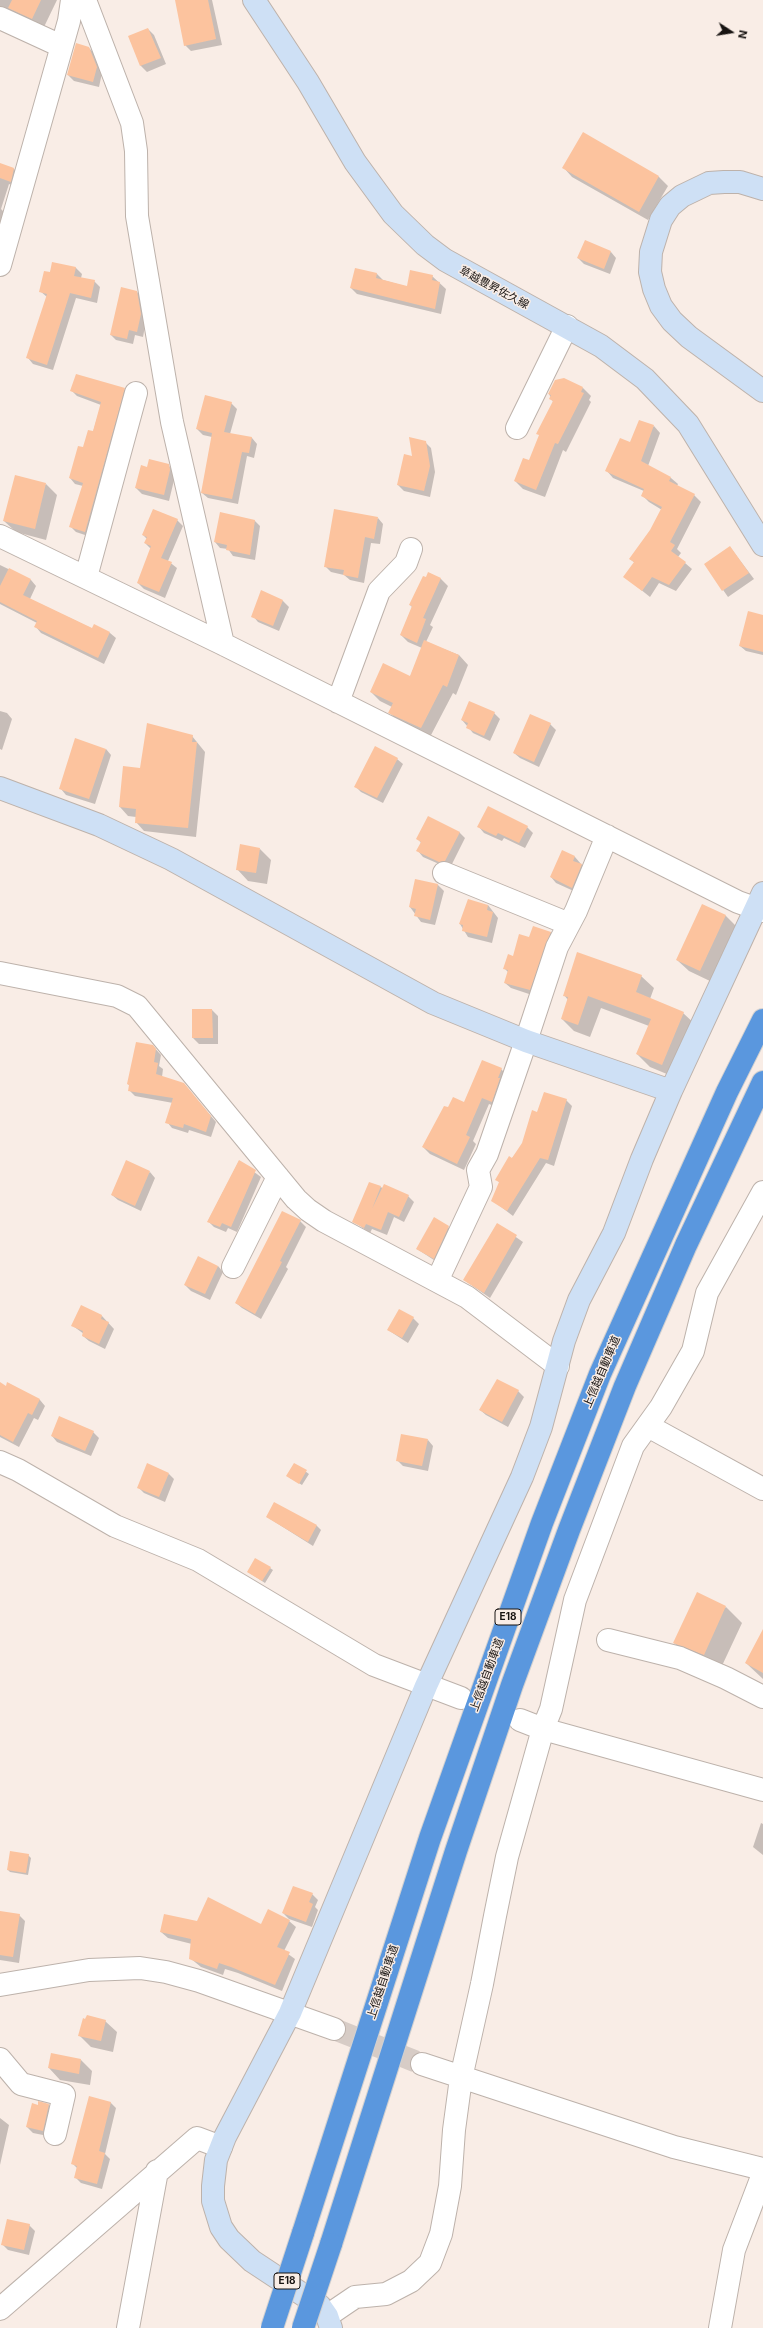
<!DOCTYPE html>
<meta charset="utf-8">
<style>
body{margin:0}
#map{position:relative;width:763px;height:2328px;overflow:hidden;background:#f9ede6;font-family:Inter,sans-serif}
canvas{display:block}
.north{position:absolute;left:711px;top:12px;width:40px;height:40px;-webkit-text-stroke:3px #f9ede6;paint-order:stroke;rotate:102deg;font-size:11px;font-weight:700;line-height:16px;text-align:center;color:#181412}
.north::after{content:'';display:block;margin:auto;width:14px;height:18px;background:#181412;clip-path:polygon(50% 0,100% 100%,50% 72%,0 100%)}
</style>
<div id="map">
<canvas width="763" height="2328"></canvas>
<div class="north">N</div>
</div>
<script>
const c = document.querySelector('canvas').getContext('2d');
c.lineJoin = 'round';
function paint(path, color) { c.fillStyle = color; c.fill(path, 'evenodd'); }
const toPath = rows => new Path2D(rows.map(r => 'M' + r).join(''));
function stroke(path, color, width, dash) { c.strokeStyle = color; c.lineWidth = width; c.lineCap = dash ? 'butt' : 'round'; c.setLineDash(dash || []); c.stroke(path); }
function write(font, color, halo, rows, align = 'center') {
  c.font = font + ' Inter,"Noto Sans JP",sans-serif'; c.lineWidth = 3; c.setLineDash([]); c.textBaseline = 'middle'; c.strokeStyle = halo; c.fillStyle = color; for (const [text, x, y, turn = 0] of rows) {
    c.save(); c.translate(x, y); c.rotate((+turn || 0) * Math.PI / 180); c.textAlign = isNaN(turn) ? turn : align; if (halo) c.strokeText(text, 0, 0); c.fillText(text, 0, 0); c.restore();
  }
}
paint(toPath([
 [0,0,57,0,43,29,0,11],
 [181,0,212,0,222,45,191,51,185,45],
 [148,29,154,35,166,64,147,72,141,66,129,37],
 [89,48,95,54,102,73,99,87,74,81,68,75],
 [583,134,659,177,668,186,648,220,572,177,564,168],
 [0,164,14,169,20,175,16,187,9,184,1,209,7,215,0,242],
 [611,252,616,258,610,274,584,264,578,258],
 [53,263,76,268,82,274,81,278,94,281,100,287,97,303,76,298,53,370,33,364,28,358,47,297,40,291,50,273],
 [356,269,377,274,383,280,408,287,432,276,446,289,441,314,357,294,351,288],
 [137,292,143,298,146,321,143,337,135,335,133,344,116,340,111,335],
 [583,388,591,396,589,400,591,402,566,452,563,450,545,497,523,489,515,481,530,462,553,402,549,394],
 [124,389,130,395,91,537,76,532,70,526,83,486,75,484,70,478,93,432,101,405,77,396,72,391],
 [231,403,237,409,230,434,252,438,257,444,254,458,247,456,238,504,208,498,202,493,212,437,203,435,197,429],
 [654,426,660,433,648,466,671,478,678,484,677,486,694,495,701,502,677,549,681,553,678,557,692,569,676,591,659,583,650,597,625,577,635,563,630,559,651,531,662,510,649,502,642,495,644,491,613,478,607,471,630,443],
 [425,442,431,448,435,472,430,497,404,491,398,485],
 [168,465,174,471,175,476,169,501,142,494,136,488],
 [46,484,57,495,46,540,16,532,4,521],
 [378,518,383,524,380,544,371,543,364,583,350,580,344,575,331,572,325,566],
 [177,520,183,526,168,561,177,568,165,598,144,589,138,583,151,549,145,543,147,539,143,535],
 [254,520,260,526,255,560,233,556,228,549,220,548,215,542],
 [730,547,754,579,728,597,705,564],
 [0,565,31,580,36,586,30,599,93,629,95,626,110,633,116,638,104,664,41,633,36,627,37,623,0,604],
 [429,573,441,579,448,586,430,625,433,627,426,642,459,655,468,665,456,695,453,693,430,737,398,721,389,712,392,707,380,701,371,692,410,677,422,648,408,642,401,635,412,607,410,605],
 [262,592,283,601,289,607,279,631,258,622,253,616],
 [763,616,763,655,746,651,740,646],
 [0,711,7,713,12,719,2,750,0,749],
 [494,713,500,719,490,741,473,733,462,720],
 [550,724,556,730,539,767,520,758,514,753],
 [192,736,205,752,196,837,144,831,136,822,136,817,128,816,120,807,141,769],
 [106,749,111,755,95,804,66,795,61,789],
 [397,759,403,764,383,803,361,792,356,787],
 [479,827,527,827,533,833,525,848,504,838,502,841,484,833],
 [459,832,465,838,451,866,446,867,423,857,418,851,421,843,418,839],
 [260,849,271,860,267,884,248,881,237,869],
 [562,852,575,857,587,871,578,893,556,883,551,877],
 [416,880,438,885,444,891,435,925,421,922,410,907],
 [488,905,498,918,492,943,468,937,460,924],
 [703,905,726,916,737,927,712,982,689,971,677,960],
 [550,932,556,938,535,996,511,988,505,983,508,972,505,969,530,938],
 [641,976,654,988,650,999,683,1013,696,1025,674,1077,650,1067,637,1054,649,1026,601,1008,590,1037,574,1031,562,1019,568,1000,564,995],
 [194,1010,212,1010,218,1016,218,1044,199,1044,193,1038],
 [153,1046,161,1055,159,1066,163,1069,162,1077,184,1084,216,1122,211,1137,189,1130,188,1133,172,1128,167,1122,173,1103,135,1096,129,1090,130,1086,128,1084],
 [501,1069,508,1076,499,1108,489,1104,473,1141,476,1144,464,1170,430,1154,423,1147,448,1109,465,1103],
 [566,1100,572,1106,554,1166,546,1163,513,1216,492,1200,500,1183,496,1179,523,1144,538,1113],
 [239,1161,261,1177,237,1232,228,1228,226,1232,214,1227,208,1221],
 [150,1172,155,1178,141,1211,118,1200,112,1195],
 [380,1187,408,1196,414,1202,404,1222,394,1217,387,1235,372,1229,370,1233,353,1221],
 [300,1221,306,1227,286,1267,288,1269,261,1319,242,1308,236,1303],
 [497,1224,523,1242,490,1298,464,1280],
 [448,1227,454,1233,440,1264,417,1249],
 [218,1266,223,1272,210,1300,191,1291,185,1285],
 [102,1316,114,1329,105,1349,89,1341,83,1336,84,1334,73,1326],
 [413,1318,419,1324,408,1343,388,1330],
 [8,1383,40,1400,45,1406,38,1420,34,1418,19,1447,0,1437,0,1422],
 [518,1391,524,1397,508,1427,486,1415,480,1410],
 [93,1432,99,1438,91,1456,57,1442,52,1436],
 [428,1440,433,1446,428,1471,403,1466,397,1460],
 [295,1464,309,1474,302,1485,290,1478],
 [169,1474,174,1479,165,1502,144,1493,138,1487],
 [274,1504,317,1526,321,1530,313,1546,267,1517],
 [270,1568,273,1570,265,1583,248,1572],
 [726,1607,742,1623,720,1670,691,1659,674,1643],
 [763,1637,763,1679,746,1663],
 [761,1823,763,1824,763,1855,753,1847],
 [28,1855,31,1858,28,1875,10,1872,8,1870],
 [312,1894,318,1900,315,1907,318,1910,312,1927,289,1919,283,1913],
 [0,1912,19,1915,25,1921,19,1963,0,1960],
 [289,1921,296,1927,284,1951,295,1959,282,1991,238,1973,225,1969,223,1975,201,1967,190,1958,192,1944,168,1938,161,1932,198,1923,262,1925],
 [105,2021,117,2032,113,2052,91,2047,79,2035],
 [81,2060,92,2071,90,2085,60,2080,49,2068],
 [110,2102,116,2108,105,2154,110,2159,102,2189,81,2183,76,2178,78,2169,73,2164],
 [49,2105,54,2111,48,2136,33,2133,27,2127,38,2106],
 [0,2118,9,2125,0,2165],
 [29,2225,35,2231,29,2255,8,2250,2,2244]
]), '#0003');
paint(toPath([
 [12,0,41,0,32,19,8,8],
 [175,0,208,0,216,39,184,46],
 [148,28,161,58,140,66,128,36],
 [76,43,89,47,97,67,93,82,67,75],
 [583,132,659,176,639,212,562,168],
 [0,163,14,168,11,182,0,178],
 [585,240,611,251,604,269,577,258],
 [52,262,76,267,74,276,95,280,91,298,70,293,47,365,26,358,47,294,39,292,44,271,50,272],
 [355,268,377,273,376,278,407,286,410,270,433,275,432,280,440,282,435,309,350,288],
 [121,287,137,291,141,314,137,332,129,330,127,339,110,335],
 [76,374,125,388,85,532,69,527,83,483,69,478,78,446,83,447,88,430,93,431,101,402,70,391],
 [564,378,583,387,581,392,584,393,558,444,555,443,536,490,514,481,523,458,529,460,539,435,536,434,553,401,549,399,551,395,548,394,555,380],
 [205,395,232,402,224,432,252,437,249,453,242,452,232,499,201,493,212,433,196,429],
 [639,420,654,425,641,461,671,477,669,481,695,494,670,542,675,545,671,551,686,562,669,585,652,577,642,591,623,577,634,562,629,559,650,530,662,507,641,496,644,489,605,471,620,438,630,442],
 [409,437,426,441,430,466,424,491,397,485,404,454,412,456],
 [149,459,169,464,170,470,164,495,135,488,141,465,147,467],
 [15,475,46,483,35,529,3,521],
 [153,509,178,519,161,558,172,562,159,592,137,583,151,546,144,543,147,537,142,535],
 [334,509,378,517,374,539,365,537,358,578,343,575,344,570,324,567],
 [220,512,255,520,250,555,226,550,227,545,214,542],
 [730,546,749,573,722,591,704,564],
 [9,568,31,579,23,595,92,628,94,624,110,632,98,658,34,627,37,621,0,602,0,586],
 [428,572,441,578,423,618,426,619,417,643,400,635,412,606,409,605,423,576,426,577],
 [261,590,283,600,273,626,251,617],
 [748,611,763,615,763,652,739,646],
 [424,640,459,655,447,687,443,685,421,728,388,713,393,703,370,692,383,663,410,676],
 [469,701,495,712,484,736,466,728,468,723,461,720],
 [530,714,551,723,534,762,513,753],
 [147,723,193,735,192,742,197,742,188,828,135,823,136,809,119,807,123,766,140,768],
 [75,738,106,749,89,799,59,789],
 [375,746,398,758,377,798,354,787],
 [488,806,528,826,519,843,498,833,496,836,477,827],
 [428,816,460,832,445,861,439,862,416,851,421,842,416,839],
 [240,844,260,848,256,873,236,870],
 [562,850,575,856,573,861,582,864,572,888,550,877],
 [415,879,438,884,430,920,414,916,416,909,409,907],
 [468,899,488,905,487,910,493,912,487,937,462,931,463,925,459,924],
 [702,904,726,915,700,971,676,960],
 [533,926,551,932,530,990,504,983,508,970,503,969,508,954,513,956,519,934,529,937],
 [577,952,642,975,636,992,684,1012,662,1065,636,1054,651,1019,588,996,578,1025,561,1019,568,997,563,996],
 [192,1009,212,1009,213,1038,192,1038],
 [136,1042,153,1045,156,1049,154,1062,158,1063,156,1074,184,1083,211,1116,206,1132,184,1124,183,1128,165,1123,173,1098,128,1091,129,1085,127,1084],
 [482,1060,502,1068,498,1078,500,1078,492,1102,482,1098,466,1135,470,1137,457,1164,422,1147,444,1106,448,1107,453,1097,464,1102],
 [544,1092,567,1099,548,1160,540,1158,507,1211,491,1201,499,1182,495,1180,509,1156,512,1158,522,1143,532,1110,537,1112],
 [126,1160,150,1171,135,1206,111,1195],
 [239,1160,256,1170,231,1227,222,1223,220,1227,207,1222],
 [369,1182,381,1186,372,1209,384,1184,409,1195,399,1217,388,1212,381,1230,366,1224,364,1228,352,1222],
 [282,1211,301,1220,280,1261,282,1262,255,1314,235,1303],
 [434,1217,449,1226,434,1259,416,1249],
 [497,1223,517,1235,484,1293,463,1280],
 [198,1256,218,1266,205,1294,184,1285],
 [81,1305,102,1315,101,1319,109,1322,99,1344,82,1336,83,1331,71,1326],
 [399,1309,414,1317,402,1338,387,1330],
 [497,1379,519,1390,502,1422,479,1410],
 [0,1382,6,1386,7,1382,40,1399,32,1415,28,1413,13,1442,0,1435],
 [59,1416,94,1431,85,1451,51,1436],
 [401,1434,428,1439,422,1466,396,1461],
 [147,1463,169,1473,159,1497,137,1488],
 [294,1463,307,1470,299,1484,286,1476],
 [274,1502,317,1525,308,1542,266,1517],
 [255,1558,271,1567,262,1581,247,1572],
 [697,1592,726,1606,704,1655,673,1643],
 [763,1629,763,1673,745,1663],
 [10,1851,29,1854,26,1873,7,1870],
 [293,1886,313,1893,309,1902,313,1904,306,1922,282,1913],
 [208,1897,259,1923,261,1924,268,1909,290,1920,277,1947,290,1952,275,1985,231,1967,219,1963,217,1969,194,1961,189,1959,191,1939,160,1932,164,1914,197,1921],
 [0,1911,20,1914,13,1957,0,1955],
 [87,2015,106,2020,101,2041,78,2036,83,2018,85,2019],
 [51,2053,81,2059,79,2074,48,2068],
 [89,2096,111,2102,99,2151,105,2153,97,2184,74,2178,77,2166,71,2164],
 [38,2101,49,2104,43,2131,26,2127,32,2103,38,2105],
 [7,2219,30,2224,24,2250,1,2245]
]), '#fcc39e');
stroke(toPath([
 [461,1698,520,1720],
 [334,2029,422,2064]
]), '#d7ccc6', 22, [22, 11]);
const street = toPath([
 [85,0,132,123,136,151,137,216,172,422,223,644],
 [0,18,61,46],
 [0,265,69,21,72,0],
 [517,428,567,326],
 [0,536,223,644,738,902,763,911],
 [86,577,136,393],
 [338,702,379,591,406,563,411,549],
 [444,873,569,924],
 [0,973,117,996,137,1006,296,1199,308,1210,324,1221,467,1297,558,1366],
 [233,1267,278,1177],
 [437,1281,481,1187,478,1170,487,1154,526,1041,557,947,576,911,607,836],
 [648,1426,763,1489],
 [0,1462,18,1470,115,1526,198,1560,374,1665,461,1698],
 [608,1640,680,1658,726,1678,763,1697],
 [520,1720,543,1729,763,1790],
 [0,1985,89,1970,140,1968,166,1972,199,1981,334,2029],
 [0,2059,21,2084,64,2095,55,2134],
 [422,2064,674,2147,763,2169],
 [0,2309,197,2138,221,2147],
 [327,2316,355,2297,386,2294,411,2281,430,2263,441,2234,450,2186,454,2130,461,2078,482,1984,495,1916,507,1857,543,1729,551,1709,575,1600,633,1446,661,1407,693,1351,707,1293,763,1192],
 [128,2328,157,2171],
 [720,2328,734,2250,763,2174]
]);
const secondary = toPath([
 [254,0,308,82,355,162,393,214,425,245,445,260,601,346,645,379,688,424,763,545],
 [763,189,740,182,724,182,709,183,682,196,670,206,661,220,651,252,650,272,654,289,661,306,672,321,689,337,763,391],
 [0,788,99,825,171,859,433,1003,526,1041,671,1091],
 [331,2328,327,2316,320,2306,252,2261,229,2239,221,2227,213,2201,213,2186,216,2160,225,2137,290,2013,426,1686,522,1477,541,1427,564,1341,579,1300,614,1233,642,1159,671,1091,763,893]
]);
const highway = toPath([
 [303,2233,430,1838,542,1523,600,1374,727,1092,763,1020],
 [331,2244,456,1851,512,1685,569,1530,625,1386,686,1245,763,1082]
]);
stroke(street, '#bdb2ab', 24);
stroke(secondary, '#bdb2ab', 24);
stroke(highway, '#d1d0d0', 24);
stroke(street, '#fff', 22);
stroke(secondary, '#cee0f5', 22);
stroke(highway, '#5a97de', 22);
const highwayBridge = toPath([
 [272,2328,303,2233],
 [303,2328,331,2244]
]);
stroke(highwayBridge, '#d1d0d0', 24, []);
stroke(highwayBridge, '#5a97de', 22);
for (const [x, y, w] of [
 [508,1617,26],
 [287,2281,26]
]) { const box = new Path2D(); box.roundRect(x - w / 2, y - 8, w, 16, 3); c.fillStyle = '#f9ede6'; c.fill(box); stroke(box, '#181412', 1); }
write('bold 10px', '#181412', null, [
 ["E18",508,1617],
 ["E18",287,2281]
]);
write('11px', '#181412', '#f9ede6', [
 ["草越豊昇佐久線",494,288,28],
 ["上信越自動車道",602,1372,-67],
 ["上信越自動車道",487,1675,-70],
 ["上信越自動車道",383,1982,-72]
]);
</script>
